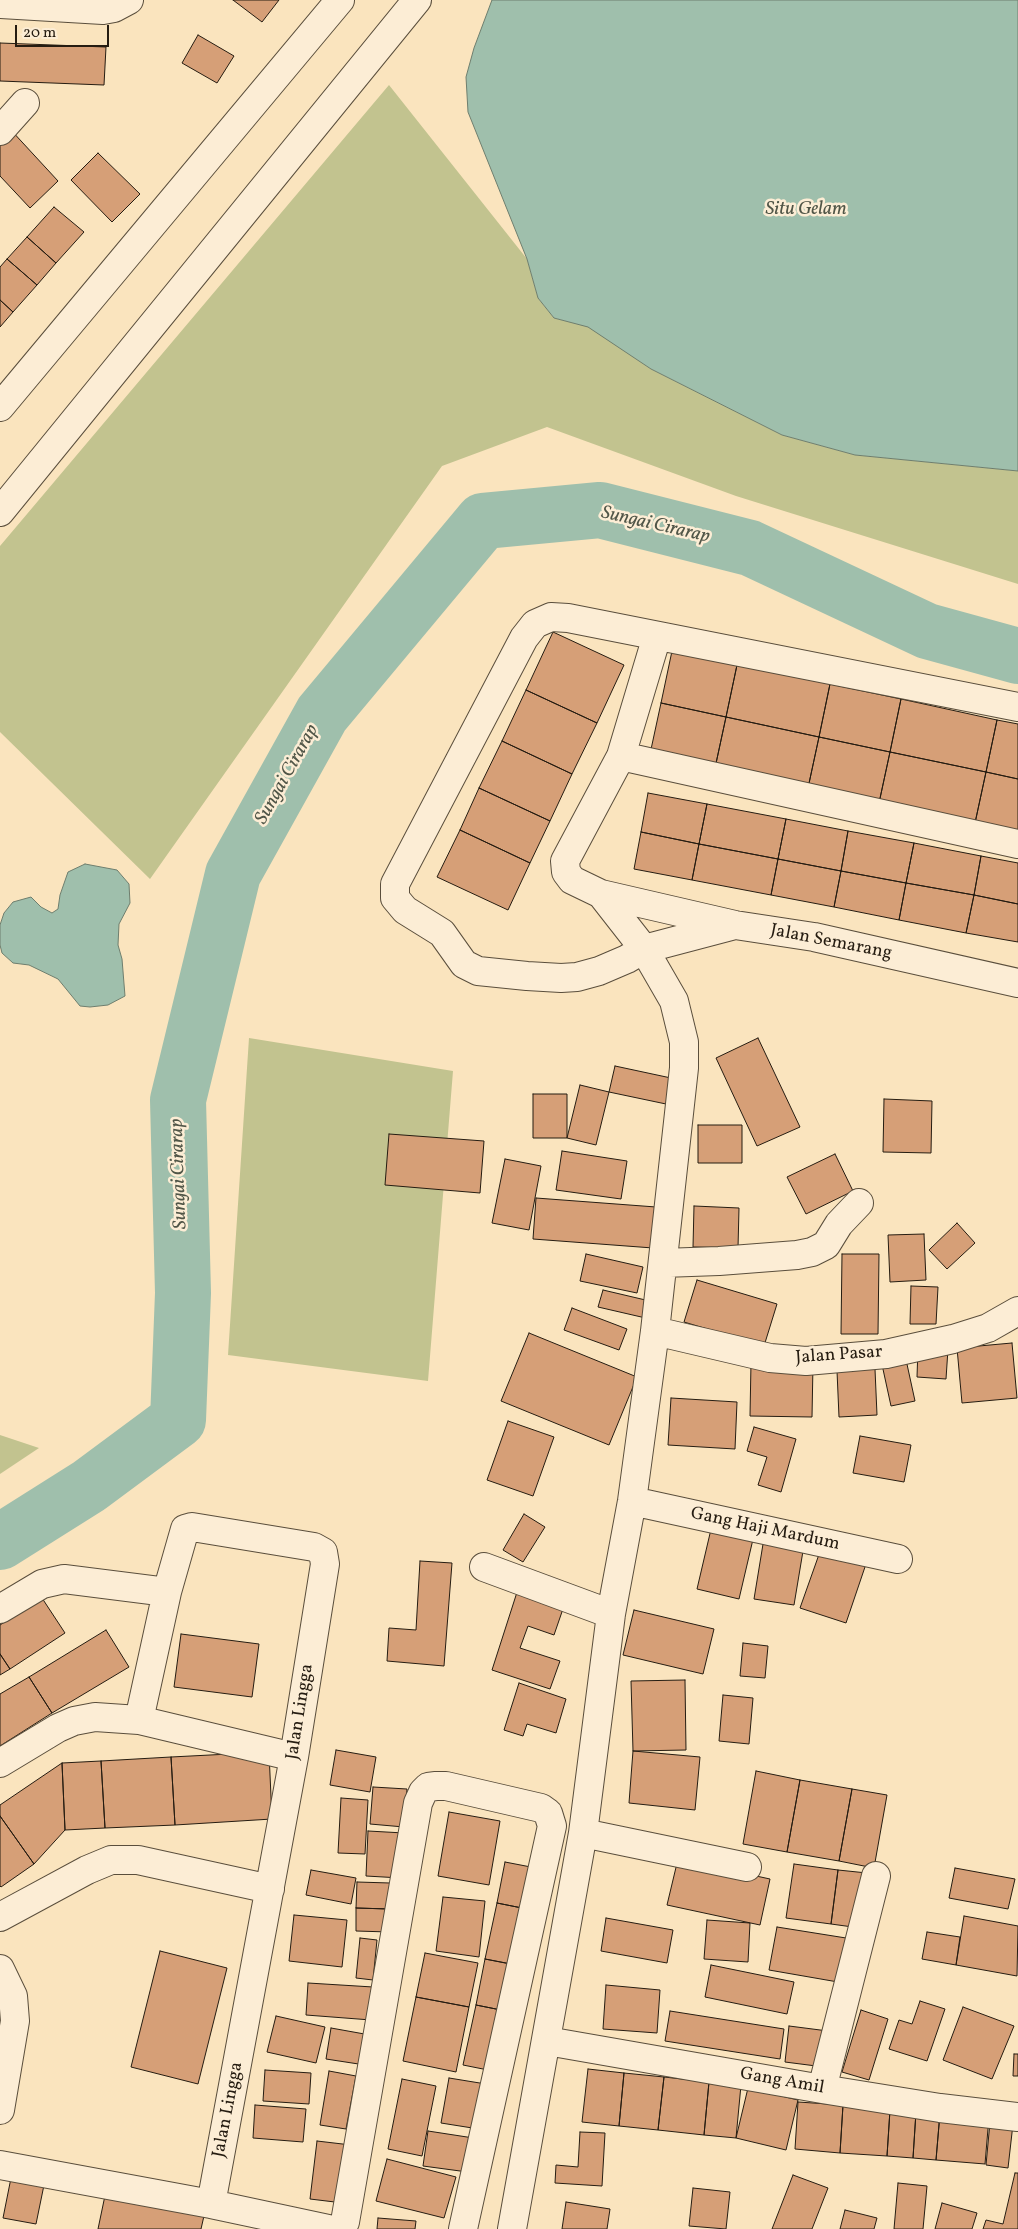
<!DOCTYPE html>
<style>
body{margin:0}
#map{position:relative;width:1018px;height:2229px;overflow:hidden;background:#fae4be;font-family:Vollkorn,serif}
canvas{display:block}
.scale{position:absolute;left:15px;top:25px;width:94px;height:22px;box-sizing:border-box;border:2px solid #251c11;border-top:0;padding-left:6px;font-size:15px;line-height:18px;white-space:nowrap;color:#251c11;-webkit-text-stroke:4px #fcedd5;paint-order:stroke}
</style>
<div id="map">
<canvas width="1018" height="2229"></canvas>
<div class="scale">20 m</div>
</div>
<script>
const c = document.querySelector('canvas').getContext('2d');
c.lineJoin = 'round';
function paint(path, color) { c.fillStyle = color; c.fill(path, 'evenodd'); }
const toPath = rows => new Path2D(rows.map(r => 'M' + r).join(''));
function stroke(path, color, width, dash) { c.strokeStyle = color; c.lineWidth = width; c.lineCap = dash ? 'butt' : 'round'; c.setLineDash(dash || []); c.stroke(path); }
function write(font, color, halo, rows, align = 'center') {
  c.font = font + ' Vollkorn,serif'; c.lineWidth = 5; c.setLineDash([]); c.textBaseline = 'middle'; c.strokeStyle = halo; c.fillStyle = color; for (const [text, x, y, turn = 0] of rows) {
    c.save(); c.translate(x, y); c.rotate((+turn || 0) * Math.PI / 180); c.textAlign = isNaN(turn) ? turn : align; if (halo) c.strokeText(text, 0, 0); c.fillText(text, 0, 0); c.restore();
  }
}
paint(toPath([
 [389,85,527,259,538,298,554,318,588,326,651,369,782,435,855,455,1018,471,1018,584,736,496,547,427,442,466,150,879,0,732,0,546],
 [249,1038,453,1071,428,1381,228,1355],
 [0,1435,39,1448,0,1474]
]), '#c2c38f');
const water = toPath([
 [492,0,1018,0,1018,471,855,455,782,435,651,369,588,327,554,318,538,298,527,259,468,112,466,77,474,48,492,0],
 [85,864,117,870,129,884,130,903,119,924,118,945,122,959,125,996,108,1005,90,1007,80,1006,58,979,29,965,13,963,2,953,0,945,0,925,4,913,13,902,31,897,41,907,52,913,58,909,60,895,68,872,85,864]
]);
paint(water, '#9fbfac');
stroke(water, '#6e7e6e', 1);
stroke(toPath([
 [0,1542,89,1486,178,1420,183,1293,178,1100,233,874,322,714,483,521,600,510,750,548,927,631,1018,656]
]), '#9fbfac', 56);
const building = toPath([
 [233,0,279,0,262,22,233,0],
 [198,35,234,56,217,83,182,63,198,35],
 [0,43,106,47,104,85,0,81,0,43],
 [10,129,58,181,30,208,0,176,0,139,10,129],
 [98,153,140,194,112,222,71,180,98,153],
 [54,207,84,232,56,263,27,237,54,207],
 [27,237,56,263,37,285,7,259,27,237],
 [7,259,37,285,13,312,0,300,0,267,7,259],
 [0,300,13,312,0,327,0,300],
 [553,632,624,665,597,723,526,690,553,632],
 [672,651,737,665,726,717,661,703,672,651],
 [737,665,830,684,819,737,726,717,737,665],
 [830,684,901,699,890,752,819,737,830,684],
 [526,690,597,723,572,774,502,741,526,690],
 [901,699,997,720,986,772,890,752,901,699],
 [661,703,726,717,715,768,650,754,661,703],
 [726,717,819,737,808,788,715,768,726,717],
 [997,720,1018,724,1018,779,986,772,997,720],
 [819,737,890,752,879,803,808,788,819,737],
 [502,741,572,774,550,821,479,788,502,741],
 [890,752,986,772,975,823,879,803,890,752],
 [986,772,1018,779,1018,832,975,823,986,772],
 [479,788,550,821,530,863,460,830,479,788],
 [648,793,707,804,699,844,641,832,648,793],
 [707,804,786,819,778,859,699,844,707,804],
 [786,819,848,831,841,871,778,859,786,819],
 [460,830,530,863,508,910,437,877,460,830],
 [848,831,914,843,906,883,841,871,848,831],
 [641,832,699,844,692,880,634,869,641,832],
 [914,843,981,856,974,895,906,883,914,843],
 [699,844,778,859,771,895,692,880,699,844],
 [981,856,1018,863,1018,904,974,895,981,856],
 [778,859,841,871,834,907,771,895,778,859],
 [841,871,906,883,899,920,834,907,841,871],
 [906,883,974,895,966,933,899,920,906,883],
 [974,895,1018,904,1018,942,966,933,974,895],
 [758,1038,800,1127,757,1146,716,1058,758,1038],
 [615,1066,671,1078,666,1104,609,1092,615,1066],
 [580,1085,609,1092,596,1145,567,1138,580,1085],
 [533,1094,567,1094,567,1138,533,1138,533,1094],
 [884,1099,932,1101,931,1153,883,1152,884,1099],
 [698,1125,742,1125,742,1163,698,1163,698,1125],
 [389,1134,484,1141,480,1193,385,1185,389,1134],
 [562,1151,627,1161,621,1199,556,1190,562,1151],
 [835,1154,853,1191,806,1214,787,1177,835,1154],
 [505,1159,541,1166,529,1230,492,1223,505,1159],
 [536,1198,656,1207,653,1248,533,1239,536,1198],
 [694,1206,739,1208,738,1248,693,1247,694,1206],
 [957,1223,975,1243,947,1269,929,1250,957,1223],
 [924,1234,926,1280,890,1282,888,1235,924,1234],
 [586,1254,643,1267,637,1293,580,1281,586,1254],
 [842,1254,879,1254,878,1334,841,1334,842,1254],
 [697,1280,777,1304,764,1346,684,1322,697,1280],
 [911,1286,938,1287,936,1324,910,1324,911,1286],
 [603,1290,654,1302,650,1319,598,1307,603,1290],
 [572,1308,627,1329,619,1350,564,1330,572,1308],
 [529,1333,637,1377,609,1445,501,1401,529,1333],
 [1012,1343,1017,1398,962,1403,957,1348,1012,1343],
 [918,1348,948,1349,946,1379,917,1377,918,1348],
 [905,1355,915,1401,891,1406,881,1360,905,1355],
 [751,1363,813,1364,812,1417,750,1416,751,1363],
 [875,1369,877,1415,839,1417,837,1371,875,1369],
 [671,1398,737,1402,735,1449,668,1445,671,1398],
 [508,1421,554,1437,533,1496,487,1480,508,1421],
 [754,1427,796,1439,781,1492,758,1485,767,1457,747,1451,754,1427],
 [860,1436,911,1445,904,1482,853,1473,860,1436],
 [524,1514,545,1527,523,1562,503,1550,524,1514],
 [712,1525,754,1535,739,1599,697,1589,712,1525],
 [764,1538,804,1545,794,1605,754,1599,764,1538],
 [822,1546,867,1561,846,1623,800,1608,822,1546],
 [420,1561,452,1563,444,1666,387,1661,389,1628,416,1630,420,1561],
 [519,1586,565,1603,554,1635,528,1626,520,1648,560,1661,550,1689,492,1670,519,1586],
 [42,1598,65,1633,10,1669,0,1654,0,1625,42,1598],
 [634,1610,714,1629,703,1674,623,1655,634,1610],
 [106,1630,129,1667,52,1713,29,1677,106,1630],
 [181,1634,259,1644,252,1697,174,1687,181,1634],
 [743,1643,768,1646,765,1678,740,1676,743,1643],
 [0,1654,10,1669,0,1675,0,1654],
 [29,1677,52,1713,0,1746,0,1694,29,1677],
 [685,1680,686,1750,633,1751,631,1681,685,1680],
 [519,1683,566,1699,556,1733,527,1724,523,1736,504,1730,519,1683],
 [723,1695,753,1698,749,1744,719,1741,723,1695],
 [336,1750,376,1757,370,1792,330,1785,336,1750],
 [633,1751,700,1757,695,1810,629,1803,633,1751],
 [269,1752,272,1819,175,1825,171,1757,269,1752],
 [171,1757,175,1825,105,1828,101,1761,171,1757],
 [101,1761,105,1828,65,1830,62,1763,101,1761],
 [62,1763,65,1830,34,1864,0,1816,0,1805,62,1763],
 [756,1771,800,1780,787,1852,743,1844,756,1771],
 [800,1780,852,1789,839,1861,787,1852,800,1780],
 [373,1787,407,1789,404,1827,370,1824,373,1787],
 [852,1789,887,1795,874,1868,839,1861,852,1789],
 [341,1798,368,1800,365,1854,338,1853,341,1798],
 [449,1812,500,1821,489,1885,438,1876,449,1812],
 [0,1816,34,1864,1,1887,0,1886,0,1816],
 [368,1831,404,1833,401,1878,366,1876,368,1831],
 [678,1859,770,1879,760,1925,667,1905,678,1859],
 [505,1862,536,1868,527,1909,497,1903,505,1862],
 [794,1864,838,1870,831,1924,786,1918,794,1864],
 [955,1868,1015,1879,1008,1909,949,1898,955,1868],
 [311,1870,356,1878,351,1904,306,1895,311,1870],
 [838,1870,867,1873,860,1928,831,1924,838,1870],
 [357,1882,390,1883,389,1909,356,1908,357,1882],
 [443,1897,485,1901,479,1957,436,1951,443,1897],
 [497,1903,527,1909,516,1965,485,1959,497,1903],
 [356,1908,389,1909,389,1932,356,1931,356,1908],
 [294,1915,347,1920,342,1967,289,1961,294,1915],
 [964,1916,1018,1926,1017,1976,956,1965,964,1916],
 [606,1918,673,1930,667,1963,601,1951,606,1918],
 [707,1920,750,1923,748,1962,704,1959,707,1920],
 [777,1927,846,1938,838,1982,769,1970,777,1927],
 [927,1932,960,1937,956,1965,922,1959,927,1932],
 [360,1938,377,1940,373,1980,356,1978,360,1938],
 [160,1951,227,1968,198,2084,131,2067,160,1951],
 [425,1953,478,1963,469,2007,416,1997,425,1953],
 [485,1959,516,1965,506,2011,476,2005,485,1959],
 [711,1965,794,1982,787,2014,705,1997,711,1965],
 [308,1983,373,1987,371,2020,306,2015,308,1983],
 [606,1985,660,1990,657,2033,603,2029,606,1985],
 [416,1997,469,2007,456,2072,403,2061,416,1997],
 [920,2001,945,2009,927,2061,889,2049,899,2020,912,2024,920,2001],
 [476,2005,506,2011,493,2071,463,2065,476,2005],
 [963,2007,1014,2026,992,2079,943,2060,963,2007],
 [861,2010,888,2019,869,2080,842,2072,861,2010],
 [670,2011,784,2029,780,2059,665,2041,670,2011],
 [276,2016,325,2027,316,2063,267,2052,276,2016],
 [789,2026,828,2031,824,2067,785,2062,789,2026],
 [331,2028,370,2035,365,2065,326,2059,331,2028],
 [1014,2054,1018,2054,1018,2076,1013,2076,1014,2054],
 [588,2069,624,2073,619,2126,582,2122,588,2069],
 [265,2070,311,2073,309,2104,263,2101,265,2070],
 [329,2071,356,2076,346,2129,320,2125,329,2071],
 [624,2073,664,2077,658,2130,619,2126,624,2073],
 [664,2077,709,2082,704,2135,658,2130,664,2077],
 [449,2078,492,2085,485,2130,441,2123,449,2078],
 [402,2079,436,2086,422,2156,388,2149,402,2079],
 [709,2082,741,2085,736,2138,704,2135,709,2082],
 [748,2088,798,2100,786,2150,736,2138,748,2088],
 [798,2102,843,2105,840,2153,795,2149,798,2102],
 [255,2105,306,2109,303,2142,253,2138,255,2105],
 [843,2105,890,2110,887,2156,840,2153,843,2105],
 [890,2110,916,2112,913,2158,887,2156,890,2110],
 [916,2112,940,2113,936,2160,913,2158,916,2112],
 [940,2113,989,2117,985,2164,936,2160,940,2113],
 [990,2122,1013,2124,1008,2168,986,2165,990,2122],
 [428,2131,480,2139,475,2173,423,2166,428,2131],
 [580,2132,605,2133,602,2186,555,2183,556,2165,578,2167,580,2132],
 [317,2141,351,2145,343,2203,310,2199,317,2141],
 [387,2159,456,2177,444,2218,376,2201,387,2159],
 [1015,2173,1018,2173,1018,2229,983,2229,986,2220,1003,2224,1015,2173],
 [793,2175,828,2188,812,2229,772,2229,793,2175],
 [11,2178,44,2185,36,2224,3,2218,11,2178],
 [898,2183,927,2186,923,2229,894,2229,898,2183],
 [107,2186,206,2207,201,2229,98,2229,107,2186],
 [693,2188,730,2192,726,2229,689,2226,693,2188],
 [566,2202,610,2209,607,2229,562,2229,566,2202],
 [942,2203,977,2213,972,2229,935,2229,942,2203],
 [845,2210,877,2218,874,2229,840,2229,845,2210],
 [378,2218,416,2221,415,2229,377,2229,378,2218]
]);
paint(building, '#d69f77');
stroke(building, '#251c11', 1);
const street = toPath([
 [0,4,103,10,114,8,129,0],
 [0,131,25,103],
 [0,407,340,0],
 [0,512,417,0],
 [657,636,621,756,565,861,566,872,572,880,601,894,735,925,814,937,1018,983],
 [621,756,1018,844],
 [735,925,644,949,627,959,599,971,577,977,561,978,527,976,478,971,464,964,442,933,405,910,395,898,395,884,524,638,535,624,551,617,568,618,1018,707],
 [663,1263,719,1261,797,1255,812,1252,826,1245,839,1224,859,1203],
 [655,1331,770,1358,806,1361,886,1354,953,1339,988,1328,1018,1311],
 [632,1501,898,1559],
 [484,1567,611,1614],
 [0,1609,42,1584,64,1579,167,1592],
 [139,1720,167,1592,185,1529,192,1527,314,1547,323,1552,325,1564,294,1757,211,2204],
 [0,1763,58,1728,74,1721,95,1717,139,1720,294,1757],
 [583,1833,747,1867],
 [0,1917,87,1870,111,1860,138,1860,270,1889],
 [0,1969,13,1996,15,2021,0,2110],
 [547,2041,822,2089,940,2108,1018,2117],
 [822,2089,876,1876],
 [0,2165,211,2204,328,2229],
 [338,2229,342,2227,345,2222,418,1803,423,1792,428,1787,436,1786,446,1786,541,1808,548,1813,552,1826,463,2229],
 [512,2229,583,1833,611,1614,632,1501,655,1331,684,1068,684,1042,674,1001,644,949,601,894]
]);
stroke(street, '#5a4e3c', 30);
stroke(street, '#fcedd5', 28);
write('18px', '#251c11', '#fcedd5', [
 ["Jalan Semarang",831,943,11],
 ["Jalan Pasar",839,1356,-4],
 ["Gang Haji Mardum",765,1530,12],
 ["Jalan Lingga",301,1712,-81],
 ["Gang Amil",782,2082,10],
 ["Jalan Lingga",229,2110,-79]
]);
write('italic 19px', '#505547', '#fcedd5', [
 ["Situ Gelam",806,211],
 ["Sungai Cirarap",655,526,13],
 ["Sungai Cirarap",288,775,-61],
 ["Sungai Cirarap",180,1174,-92]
]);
</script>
